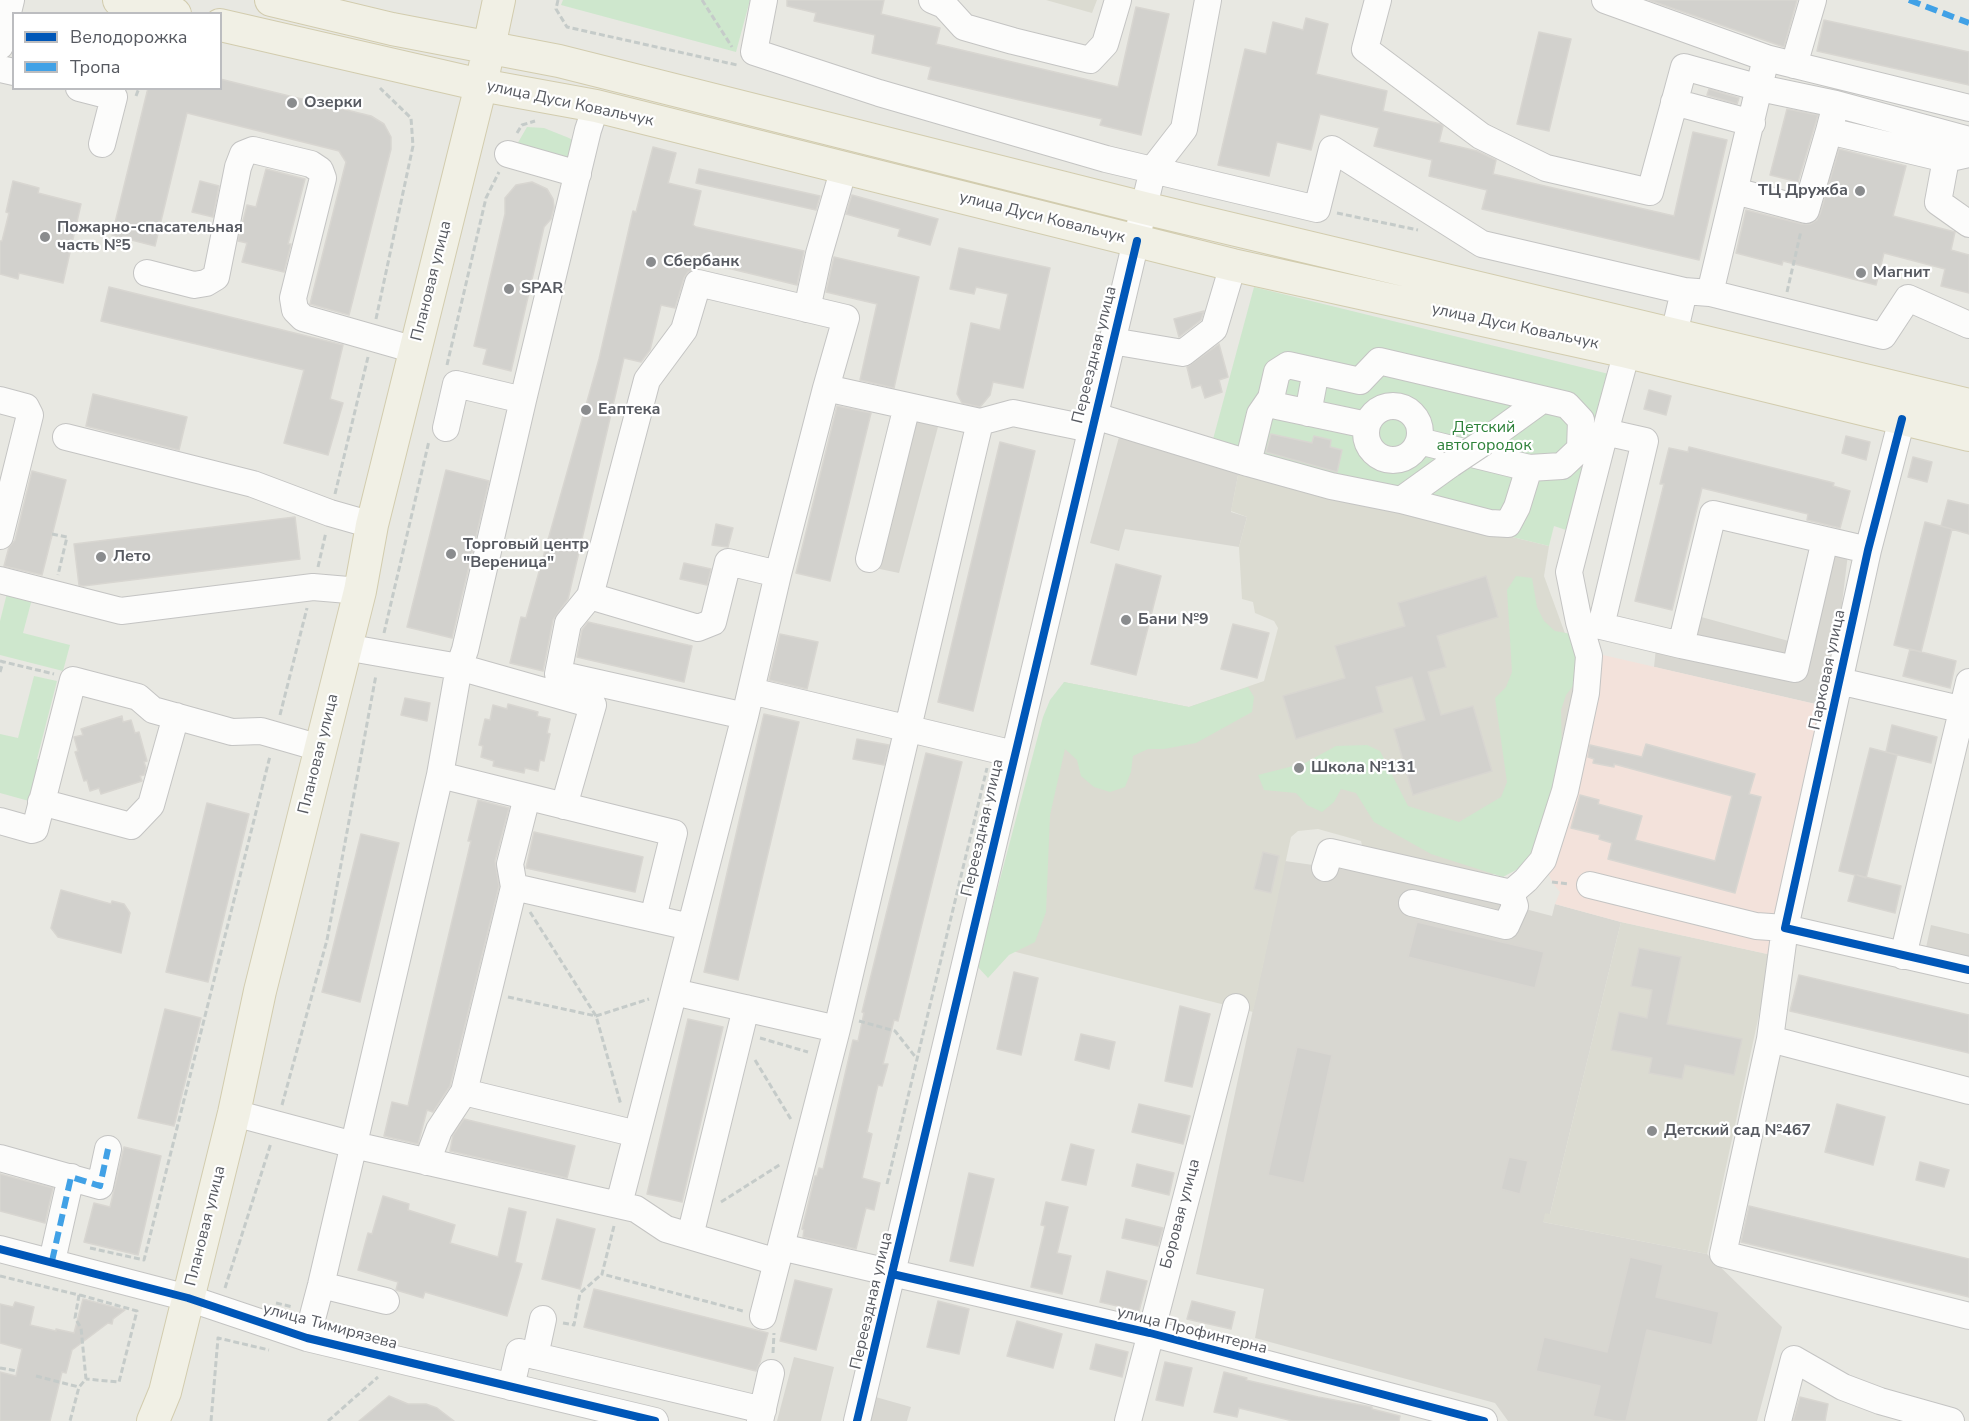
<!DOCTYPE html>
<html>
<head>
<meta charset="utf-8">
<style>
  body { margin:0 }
  #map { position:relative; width:1969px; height:1421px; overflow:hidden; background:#e8e8e2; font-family:"Nunito Sans",sans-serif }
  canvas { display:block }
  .legend { position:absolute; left:12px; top:12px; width:210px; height:78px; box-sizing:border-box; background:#fff; border:2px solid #bcbdc0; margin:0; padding:8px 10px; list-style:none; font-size:18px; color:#575a61 }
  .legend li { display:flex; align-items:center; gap:12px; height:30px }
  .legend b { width:30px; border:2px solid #bcbdc0 }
</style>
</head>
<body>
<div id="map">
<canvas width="1969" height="1421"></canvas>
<ul class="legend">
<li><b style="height:8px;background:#0057b8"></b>Велодорожка</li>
<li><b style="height:8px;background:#41a1e6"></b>Тропа</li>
</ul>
</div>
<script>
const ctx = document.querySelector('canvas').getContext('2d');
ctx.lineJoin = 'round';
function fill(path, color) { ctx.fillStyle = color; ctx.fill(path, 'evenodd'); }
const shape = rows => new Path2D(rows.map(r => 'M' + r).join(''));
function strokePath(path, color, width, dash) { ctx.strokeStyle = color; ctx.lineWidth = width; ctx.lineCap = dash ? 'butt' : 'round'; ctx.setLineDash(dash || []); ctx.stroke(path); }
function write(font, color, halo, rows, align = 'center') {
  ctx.font = font + ' "Nunito Sans",sans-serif'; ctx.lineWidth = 4.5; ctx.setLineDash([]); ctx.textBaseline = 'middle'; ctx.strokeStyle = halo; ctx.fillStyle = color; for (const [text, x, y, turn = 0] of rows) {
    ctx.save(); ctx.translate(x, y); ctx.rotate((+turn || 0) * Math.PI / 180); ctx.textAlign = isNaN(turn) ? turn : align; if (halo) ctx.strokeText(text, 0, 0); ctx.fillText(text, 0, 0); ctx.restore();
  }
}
const industrial = shape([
  [914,419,939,423,899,573,875,568],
  [1119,437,1239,470,1231,512,1247,517,1239,547,1125,529,1119,551,1090,543],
  [1818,547,1848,554,1837,644,1824,706,1654,667,1656,648,1694,615,1796,643],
  [1285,861,1355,871,1394,880,1395,875,1552,916,1555,904,1621,922,1550,1214,1543,1222,1707,1254,1782,1327,1757,1421,1508,1421,1495,1403,1255,1338,1264,1289,1196,1274],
  [1931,925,1969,934,1969,961,1925,952],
  [794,1357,834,1367,821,1421,777,1421],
  [872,1396,911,1407,907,1421,865,1421]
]);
const education = shape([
  [1046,0,1097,0,1092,13],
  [1239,470,1549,546,1544,576,1574,658,1576,682,1535,848,1500,871,1483,879,1364,854,1361,841,1318,829,1298,831,1291,837,1253,1012,1000,948,1064,682,1189,707,1264,681,1278,628,1274,621,1255,613,1253,602,1242,599,1239,547,1247,517,1231,511],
  [1621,922,1772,955,1707,1254,1543,1222,1545,1213,1550,1214]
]);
const medical = shape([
  [1603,655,1824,706,1772,955,1621,922,1555,904,1560,892,1552,882,1549,875]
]);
const green = shape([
  [563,0,750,0,736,52,561,5],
  [527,127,544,128,569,138,577,143,574,164,516,146],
  [1254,287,1609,374,1566,530,1554,526,1549,546,1221,465,1212,443],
  [1516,576,1532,578,1537,607,1544,621,1555,631,1571,634,1580,667,1576,682,1566,695,1561,710,1562,760,1543,835,1525,865,1503,877,1431,854,1374,822,1356,793,1341,789,1334,802,1322,812,1307,805,1296,793,1264,790,1258,775,1305,763,1336,746,1367,745,1380,751,1408,806,1459,822,1501,797,1507,782,1495,698,1506,687,1512,672,1507,590],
  [7,593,32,599,23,633,70,645,63,671,0,655,0,621],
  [34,676,57,681,37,759,40,760,29,801,0,793,0,734,18,738],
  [1064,682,1189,707,1248,687,1254,697,1252,712,1196,743,1164,749,1148,749,1133,756,1131,772,1125,787,1110,792,1094,787,1081,776,1077,760,1065,749,1050,815,1046,912,1035,942,1009,955,988,978,977,966,1043,717,1050,700]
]);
const building = shape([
  [787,0,884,0,881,14,940,28,936,44,1118,87,1136,7,1169,14,1141,135,1100,125,1102,119,928,79,931,67,872,53,875,35,814,21,816,13,787,6,787,0],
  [1649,0,1797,0,1784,47,1649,0],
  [1306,18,1328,24,1316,74,1387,91,1383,111,1441,124,1443,126,1439,142,1477,151,1496,160,1493,174,1674,216,1693,132,1727,140,1699,260,1482,209,1487,190,1429,176,1432,160,1374,146,1379,128,1320,114,1311,150,1277,142,1269,176,1218,165,1245,49,1266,54,1273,22,1303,30,1306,18],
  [1824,20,1969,52,1969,85,1817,51,1824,20],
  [1539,32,1571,39,1549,131,1517,124,1539,32],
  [220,79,371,116,384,124,391,137,391,149,349,315,310,304,346,162,339,151,187,113,155,246,112,235,148,88,220,88,220,79],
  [1709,89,1739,98,1737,104,1707,95,1709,89],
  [1787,109,1818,115,1798,182,1770,175,1787,109],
  [653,147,676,153,668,183,701,191,693,225,696,227,804,251,797,285,699,261,697,268,688,272,684,278,675,308,661,305,650,350,641,362,624,358,568,599,553,620,543,671,510,663,521,617,526,618,599,359,633,211,636,212,653,147],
  [1839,149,1906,166,1893,216,1955,232,1951,250,1969,255,1969,293,1941,286,1945,269,1884,253,1876,285,1783,261,1782,265,1736,253,1746,210,1802,224,1810,224,1817,220,1820,214,1839,149],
  [266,169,305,179,288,244,291,244,284,272,242,262,247,243,238,241,247,205,256,207,266,169],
  [699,169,820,196,816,210,696,183,699,169],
  [13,181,39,188,38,193,81,204,63,283,19,273,18,279,0,274,0,241,2,241,9,213,6,212,13,181],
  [200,181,219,186,213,217,192,212,200,181],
  [532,182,547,189,553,199,554,207,551,219,544,227,511,371,483,364,487,349,474,346,505,214,505,198,516,185,532,182],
  [852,195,938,219,930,245,898,236,900,229,846,214,852,195],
  [959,248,1050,268,1023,388,993,382,990,395,980,407,962,403,957,394,971,323,1000,330,1008,294,976,287,974,294,950,289,959,248],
  [834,257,919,277,894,388,860,380,877,304,826,292,834,257],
  [109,287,343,345,330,399,343,403,328,455,284,443,304,370,101,321,109,287],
  [1204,311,1201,320,1179,337,1174,319,1204,311],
  [1219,344,1228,377,1219,380,1222,392,1205,398,1201,385,1192,388,1187,367,1219,344],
  [1649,390,1671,396,1666,415,1644,409,1649,390],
  [93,394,187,417,179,450,86,426,93,394],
  [837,406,871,413,830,581,796,573,837,406],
  [1271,434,1312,443,1314,436,1331,440,1330,447,1342,450,1337,472,1266,452,1271,434],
  [1846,436,1870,442,1866,460,1842,453,1846,436],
  [1000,442,1035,451,973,711,938,702,1000,442],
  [1689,447,1834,483,1833,486,1850,491,1840,528,1807,520,1808,514,1702,488,1672,610,1635,601,1664,484,1660,484,1669,448,1688,452,1689,447],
  [1913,457,1932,462,1927,482,1908,477,1913,457],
  [446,470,489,481,452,638,407,627,446,470],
  [32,471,66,480,42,575,4,566,9,547,15,540,32,471],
  [1948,500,1969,505,1969,534,1941,526,1948,500],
  [295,517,300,559,83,586,79,585,74,544,295,517],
  [1925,522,1952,529,1921,652,1894,645,1925,522],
  [716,524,733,528,728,547,712,545,716,524],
  [684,563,711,569,707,585,680,579,684,563],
  [1116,564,1161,576,1136,675,1091,664,1116,564],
  [1486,576,1498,617,1437,636,1446,667,1428,672,1441,715,1473,706,1492,771,1413,795,1394,729,1425,720,1412,677,1376,687,1383,712,1296,739,1283,696,1345,678,1335,646,1405,626,1398,603,1486,576],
  [588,622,692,646,684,682,577,657,582,630,588,622],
  [1233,624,1269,633,1257,678,1221,669,1233,624],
  [780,634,818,642,807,689,769,680,780,634],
  [1910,649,1956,661,1950,688,1903,676,1910,649],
  [405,698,430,703,427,721,401,715,405,698],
  [508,704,538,712,537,716,550,719,547,733,550,734,544,761,540,760,538,771,525,768,524,773,493,766,494,761,481,757,483,746,479,745,485,719,490,720,493,705,507,709,508,704],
  [764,714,799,722,738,980,704,972,764,714],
  [122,716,123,722,131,720,135,733,139,732,147,761,144,762,146,768,144,775,140,776,142,781,101,794,99,788,90,791,87,780,84,781,75,752,78,751,74,737,83,735,81,729,122,716],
  [1892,725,1937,737,1931,763,1886,752,1892,725],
  [857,739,889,745,884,765,853,759,857,739],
  [1646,744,1755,774,1749,794,1761,797,1735,893,1608,859,1612,843,1599,839,1600,835,1571,828,1580,795,1599,800,1598,804,1642,816,1635,840,1715,861,1732,796,1614,764,1614,767,1593,763,1594,759,1588,757,1590,745,1642,757,1646,744],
  [1870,748,1897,755,1866,878,1857,875,1901,886,1895,913,1848,901,1855,875,1839,871,1870,748],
  [926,753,962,762,898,1021,894,1020,883,1064,888,1064,882,1086,878,1085,867,1132,872,1134,862,1178,880,1183,874,1210,866,1208,856,1249,803,1237,804,1230,802,1229,815,1176,817,1176,819,1168,823,1169,853,1040,858,1041,864,1013,862,1012,926,753],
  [478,800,509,808,495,861,499,886,450,1086,433,1112,427,1110,418,1144,384,1136,392,1102,408,1106,471,841,468,841,478,800],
  [207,803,249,814,208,982,166,972,207,803],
  [534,832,643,857,635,892,526,868,534,832],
  [361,834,399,843,360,1002,322,992,361,834],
  [1263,852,1279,856,1271,893,1254,889,1263,852],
  [61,890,111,904,112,901,124,904,130,913,121,953,58,937,51,928,61,890],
  [1417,922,1544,952,1535,988,1408,957,1417,922],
  [1639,948,1681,957,1667,1024,1742,1039,1734,1075,1685,1065,1682,1079,1649,1073,1652,1058,1611,1050,1619,1012,1647,1018,1652,990,1631,986,1639,948],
  [1014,972,1038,978,1021,1055,997,1049,1014,972],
  [1799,975,1969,1015,1969,1053,1790,1011,1799,975],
  [1180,1006,1210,1014,1192,1087,1165,1081,1180,1006],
  [165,1009,201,1018,174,1126,138,1118,165,1009],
  [688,1019,723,1027,682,1202,647,1194,688,1019],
  [1081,1034,1115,1042,1109,1069,1075,1060,1081,1034],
  [1297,1047,1332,1055,1304,1183,1268,1175,1297,1047],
  [1139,1104,1190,1116,1183,1144,1132,1132,1139,1104],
  [1837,1104,1885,1117,1873,1165,1825,1152,1837,1104],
  [464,1119,575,1146,567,1178,450,1151,453,1135,464,1119],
  [1071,1144,1094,1150,1086,1185,1062,1180,1071,1144],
  [124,1147,161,1156,138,1255,84,1242,94,1203,110,1207,124,1147],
  [1509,1157,1528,1161,1520,1194,1501,1189,1509,1157],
  [1920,1162,1949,1170,1944,1187,1916,1180,1920,1162],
  [1137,1164,1174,1173,1169,1195,1132,1186,1137,1164],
  [969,1173,994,1179,973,1266,950,1261,969,1173],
  [0,1174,53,1188,45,1223,0,1211,0,1174],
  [383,1196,409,1204,408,1210,455,1225,450,1243,498,1257,509,1208,526,1212,515,1262,522,1264,507,1316,425,1292,423,1298,396,1290,398,1282,358,1270,368,1233,372,1234,383,1196],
  [1046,1202,1068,1207,1057,1253,1071,1256,1062,1294,1031,1287,1045,1226,1041,1225,1046,1202],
  [1749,1206,1969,1259,1969,1297,1741,1242,1749,1206],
  [557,1219,595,1229,580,1289,542,1279,557,1219],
  [1126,1219,1163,1228,1158,1246,1122,1238,1126,1219],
  [1630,1257,1663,1265,1656,1297,1719,1312,1712,1345,1647,1330,1626,1421,1615,1421,1593,1416,1600,1386,1536,1371,1544,1337,1607,1352,1630,1257],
  [1107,1271,1147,1281,1139,1311,1100,1302,1107,1271],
  [795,1280,832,1289,816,1350,780,1341,795,1280],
  [594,1289,768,1333,760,1362,756,1371,584,1327,594,1289],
  [83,1299,125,1310,113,1319,112,1324,108,1323,72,1350,66,1373,62,1372,50,1421,0,1421,0,1372,16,1376,22,1349,0,1343,0,1304,13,1307,15,1302,34,1307,30,1325,56,1331,56,1329,74,1333,83,1299],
  [938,1301,969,1309,959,1354,927,1347,938,1301],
  [1192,1301,1235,1312,1231,1329,1187,1319,1192,1301],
  [1017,1321,1062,1334,1053,1368,1007,1356,1017,1321],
  [1096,1344,1128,1352,1122,1377,1090,1369,1096,1344],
  [1165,1362,1192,1368,1183,1406,1156,1400,1165,1362],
  [1224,1372,1247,1378,1246,1380,1318,1397,1372,1407,1372,1409,1400,1416,1399,1421,1293,1421,1239,1408,1237,1417,1214,1412,1224,1372],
  [389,1396,408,1404,426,1404,437,1408,454,1421,359,1421,389,1396],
  [1800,1397,1828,1404,1825,1421,1793,1421,1800,1397]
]);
const path = shape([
  [558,0,556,9,567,27,737,65],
  [702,0,732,47],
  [136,96,139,88],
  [517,133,522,125,535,121],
  [1337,213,1418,230],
  [1787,292,1801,231],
  [376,319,413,146,411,118,380,88],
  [447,365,486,198,499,172],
  [335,494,368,357],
  [52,534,67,537,58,575],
  [318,567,326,532],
  [384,633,429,441],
  [0,661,54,674],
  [0,672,3,662],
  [280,715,307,608],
  [1552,882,1569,884],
  [530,912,596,1016,621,1105],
  [508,997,596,1016,649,999],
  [859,1021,895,1031,917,1059],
  [760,1038,808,1052],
  [755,1060,792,1121],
  [282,1105,327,940,376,675],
  [887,1184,987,768],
  [721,1202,781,1164],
  [614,1226,602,1274,743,1311],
  [90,1248,144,1260,270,756],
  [0,1276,79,1295,75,1318,81,1328,86,1379,79,1387,70,1421],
  [225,1288,271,1143],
  [80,1295,137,1311,119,1382,86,1379],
  [276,1303,293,1307],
  [563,1323,574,1325,580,1293,602,1274],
  [773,1353,774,1333],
  [0,1368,17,1371],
  [36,1376,79,1387],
  [211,1421,218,1338,269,1350],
  [328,1421,378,1377]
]);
const minor = shape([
  [764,0,754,52,879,93,1106,159,1317,209,1332,149,1482,244,1684,291,1710,293,1883,336,1908,298,1969,325],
  [932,0,944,5,964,27,1013,41,1090,60,1105,44,1118,0],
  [1378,0,1365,49,1481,136,1546,168,1650,192,1684,67,1760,88,1836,104,1969,140],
  [1605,0,1766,58],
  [0,46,11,0],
  [1794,65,1813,0],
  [0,69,14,72],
  [79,88,114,97,102,144],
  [1674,102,1752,123],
  [1836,104,1829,131,1946,159,1969,154],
  [508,154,578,174],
  [1946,159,1938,202,1969,224],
  [1735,191,1806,210,1829,131],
  [147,273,194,285,206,283,216,277,238,167,243,154,253,150,311,164,320,170,323,178,293,298,295,310,303,318,415,350],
  [1710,293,1766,58,1969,108],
  [807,309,819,254,844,168],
  [1632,333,1605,432,1645,441,1601,626,1681,645,1795,669,1825,540],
  [1674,334,1684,291],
  [1112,341,1183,353,1214,329,1233,265],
  [826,388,980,422,1013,413,1091,429],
  [0,400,26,407,30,415,0,536],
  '1366 433a27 27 0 1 1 54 0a27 27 0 1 1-54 0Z',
  [1308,413,1316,371],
  [1095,416,1248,463,1331,486,1401,500,1451,464],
  [1902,419,1868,550,1785,928,1770,1039,1723,1254,1969,1316],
  [1367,425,1277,406,1271,398,1277,372,1288,365,1360,381,1379,361,1567,405,1581,420,1580,449,1562,466,1529,468,1517,507,1508,524,1490,523,1401,500],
  [446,428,456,384,523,400],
  [66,437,253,484,330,513,372,525],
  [1419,441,1529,468],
  [1484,442,1542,400],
  [1248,463,1260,414,1271,398],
  [869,559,907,406],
  [0,580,121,611,313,587,360,591],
  [590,596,698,628,713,622,728,562,778,574],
  [1681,645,1713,514,1868,550],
  [345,647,459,667,593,705,564,806],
  [1839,681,1969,711],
  [751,691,1014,754],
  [440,775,674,833,653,918],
  [41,802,131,826,151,805,176,716],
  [0,821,32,830,35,829,73,680,138,697,153,710,232,732,261,731,320,748],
  [1325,868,1330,852,1511,893,1526,880,1543,860,1565,791,1586,693,1589,656,1579,622,1569,572,1605,432],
  [1590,885,1756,926,1785,928,1969,970],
  [514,887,510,864,527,797],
  [1412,903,1506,926,1515,906,1511,893],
  [1903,956,1969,682],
  [674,992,837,1029],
  [1770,1039,1969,1091],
  [464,1092,637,1134],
  [234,1113,354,1145,636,1209,666,1229,777,1262],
  [0,1158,100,1186,108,1149],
  [427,1162,439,1130,464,1092,514,887,690,927],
  [619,1204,745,716,778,574,826,388,846,318,698,283,684,330,647,380,590,596,568,623,558,674,745,716],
  [690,1236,746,1008],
  [781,1247,1150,1333,1484,1421],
  [0,1249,188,1298,307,1338,655,1421],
  [52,1261,71,1177],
  [321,1285,386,1301],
  [763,1316,837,1029,980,422],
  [307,1338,321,1285,440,775,459,667,465,650,523,400,588,130,596,106],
  [535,1356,543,1319],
  [511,1387,519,1352,763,1410],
  [760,1421,771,1373],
  [857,1421,1153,169,1184,129,1208,0],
  [1128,1421,1236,1007],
  [1778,1421,1794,1359,1843,1387,1880,1401,1951,1421]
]);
const major = shape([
  [119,0,175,14],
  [271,0,392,29,559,61,1144,208,1969,405],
  [220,25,481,85,596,106,1233,265,1627,352,1969,435],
  [153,1421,165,1392,234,1113,260,991,360,591,372,525,481,85,499,0]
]);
const minorBridge = shape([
  [1451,464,1484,442]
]);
const quiet = shape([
  [1909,0,1969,23],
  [52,1261,71,1177,100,1186,108,1149]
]);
const cycleway = shape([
  [1902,419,1868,550,1785,928,1969,970],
  [0,1249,188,1298,307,1338,655,1421],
  [892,1274,1150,1333,1484,1421],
  [857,1421,1137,241]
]);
const markers = [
  [292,103,6,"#8a8c8e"],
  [1860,191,6,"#8a8c8e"],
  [45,237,6,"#8a8c8e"],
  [651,262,6,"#8a8c8e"],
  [1861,273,6,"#8a8c8e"],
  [509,289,6,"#8a8c8e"],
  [586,410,6,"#8a8c8e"],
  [451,554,6,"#8a8c8e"],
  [101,557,6,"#8a8c8e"],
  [1126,620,6,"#8a8c8e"],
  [1299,768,6,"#8a8c8e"],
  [1652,1131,6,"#8a8c8e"]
];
const poiNames = [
  ["Озерки",304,103],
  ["ТЦ Дружба",1848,191,"right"],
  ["Пожарно-спасательная",57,228],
  ["часть №5",57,246],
  ["Сбербанк",663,262],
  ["Магнит",1873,273],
  ["SPAR",521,289],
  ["Еаптека",598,410],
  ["Торговый центр",463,545],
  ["\"Вереница\"",463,563],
  ["Лето",113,557],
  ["Бани №9",1138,620],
  ["Школа №131",1311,768],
  ["Детский сад №467",1664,1131]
];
const streetNames = [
  ["улица Дуси Ковальчук",570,104,12],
  ["улица Дуси Ковальчук",1042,218,14],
  ["Плановая улица",432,281,-76],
  ["улица Дуси Ковальчук",1515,327,12],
  ["Переездная улица",1095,355,-76],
  ["Парковая улица",1828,670,-78],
  ["Плановая улица",319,754,-76],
  ["Переездная улица",983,828,-77],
  ["Боровая улица",1181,1214,-75],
  ["Плановая улица",206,1226,-76],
  ["Переездная улица",872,1301,-77],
  ["улица Тимирязева",330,1327,15],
  ["улица Профинтерна",1192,1331,14]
];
const parkNames = [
  ["Детский",1484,428],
  ["автогородок",1484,446]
];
fill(industrial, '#d8d7d1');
fill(education, '#dbdbd1');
fill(medical, '#f3e2db');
fill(green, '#cee7cd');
fill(building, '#d2d1cd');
strokePath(building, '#d8d6d1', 1.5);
strokePath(minor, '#c4c4c3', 28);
strokePath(major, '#d2ccae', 34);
strokePath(path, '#c5cbc9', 3, [6, 3]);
strokePath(minor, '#fcfcfb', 26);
strokePath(major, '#f1f0e5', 32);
strokePath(minorBridge, '#c4c4c3', 28, []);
strokePath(minorBridge, '#fcfcfb', 26);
strokePath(quiet, '#41a1e6', 6, [12, 6]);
strokePath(cycleway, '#0057b8', 8);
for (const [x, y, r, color] of markers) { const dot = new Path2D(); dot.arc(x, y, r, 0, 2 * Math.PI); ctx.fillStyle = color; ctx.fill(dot); strokePath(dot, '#fff', 2); }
write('bold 16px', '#575a61', '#fff', poiNames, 'left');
write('16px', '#575a61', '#fff', streetNames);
write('16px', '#2e823a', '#fff', parkNames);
</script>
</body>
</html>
